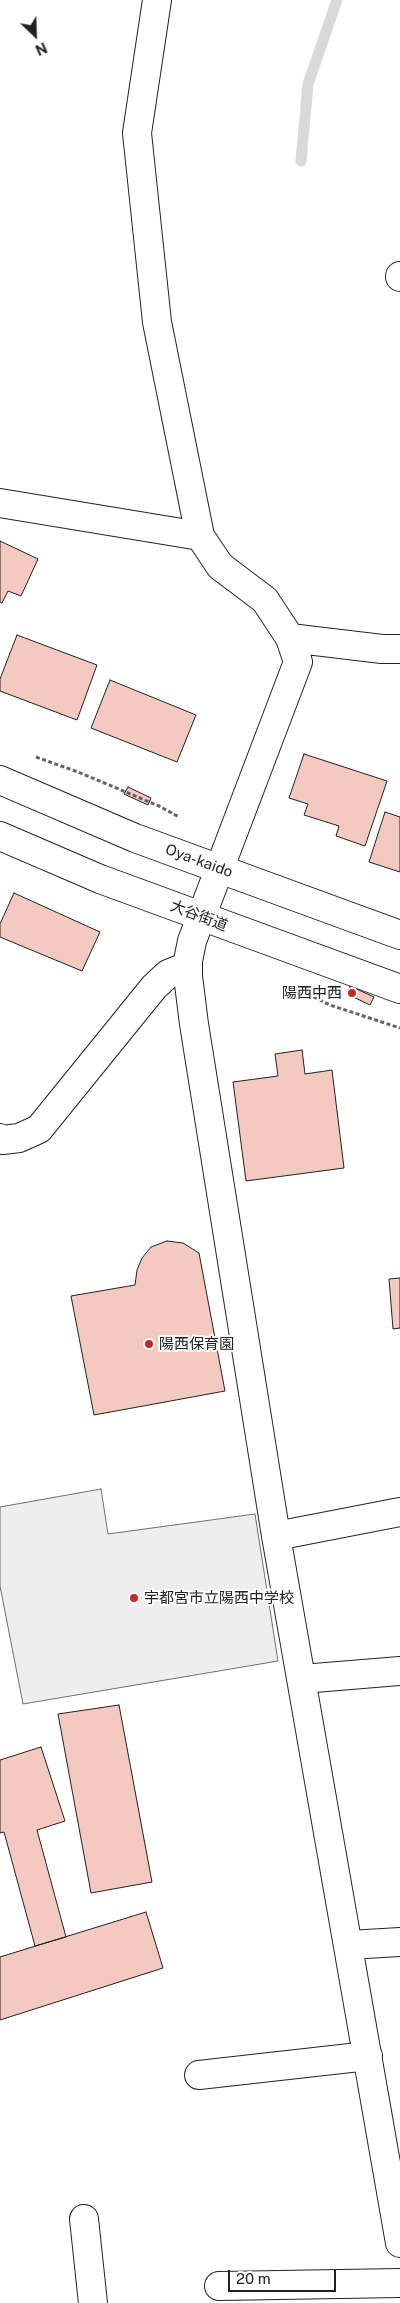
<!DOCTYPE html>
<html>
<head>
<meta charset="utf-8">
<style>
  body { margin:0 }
  #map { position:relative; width:400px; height:2303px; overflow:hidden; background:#fff; font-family:"Public Sans",sans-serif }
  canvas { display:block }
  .north { position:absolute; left:10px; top:10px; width:50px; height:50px; -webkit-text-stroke:4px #fff; paint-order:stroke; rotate:156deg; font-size:14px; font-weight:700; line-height:20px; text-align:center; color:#222 }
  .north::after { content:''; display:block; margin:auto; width:18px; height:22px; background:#222; clip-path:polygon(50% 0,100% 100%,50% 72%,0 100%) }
  .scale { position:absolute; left:228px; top:2270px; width:108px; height:22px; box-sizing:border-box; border:2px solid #222; border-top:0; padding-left:6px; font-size:15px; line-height:18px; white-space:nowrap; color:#222; -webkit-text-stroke:4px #fff; paint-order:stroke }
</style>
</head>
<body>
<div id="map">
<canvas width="400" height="2303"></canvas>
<div class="north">N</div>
<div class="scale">20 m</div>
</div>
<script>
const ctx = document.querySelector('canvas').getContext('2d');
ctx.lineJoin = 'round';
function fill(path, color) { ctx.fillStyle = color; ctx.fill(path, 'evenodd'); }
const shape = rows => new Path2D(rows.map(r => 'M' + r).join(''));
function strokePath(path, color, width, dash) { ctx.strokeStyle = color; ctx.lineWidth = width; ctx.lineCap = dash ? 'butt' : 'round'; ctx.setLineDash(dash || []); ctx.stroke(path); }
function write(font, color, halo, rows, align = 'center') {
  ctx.font = font + ' "Public Sans","Noto Sans JP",sans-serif'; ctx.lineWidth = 4; ctx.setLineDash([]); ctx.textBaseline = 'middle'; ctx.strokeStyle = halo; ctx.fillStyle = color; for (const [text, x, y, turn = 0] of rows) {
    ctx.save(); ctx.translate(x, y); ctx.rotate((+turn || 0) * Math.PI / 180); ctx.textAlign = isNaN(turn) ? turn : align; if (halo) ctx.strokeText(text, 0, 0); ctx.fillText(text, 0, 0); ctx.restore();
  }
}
const green = shape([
  [101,1489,108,1534,255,1514,278,1661,23,1704,0,1586,0,1507,101,1489]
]);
const stream = shape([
  [301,161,308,84,337,0]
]);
const building = shape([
  [0,541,38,559,21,596,8,591,2,603,0,602,0,541],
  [17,635,97,665,77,720,0,691,0,679,17,635],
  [110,680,196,715,177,762,91,728,110,680],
  [304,754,387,781,365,846,336,836,339,826,304,815,308,804,289,798,304,754],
  [128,787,151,798,148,805,124,794,128,787],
  [385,812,400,817,400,872,369,862,385,812],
  [14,893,100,932,82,971,0,937,0,924,14,893],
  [350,986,374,997,370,1005,347,994,350,986],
  [302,1050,305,1074,332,1070,344,1168,246,1181,233,1082,278,1076,275,1054,302,1050],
  [167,1241,183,1243,199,1253,225,1391,94,1415,71,1296,135,1285,137,1270,142,1258,151,1247,167,1241],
  [400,1278,400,1328,393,1329,389,1279,400,1278],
  [119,1705,152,1882,91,1893,58,1714,119,1705],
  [41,1747,65,1821,37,1830,66,1937,35,1946,4,1832,0,1833,0,1760,41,1747],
  [146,1912,163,1968,0,2020,0,1957,146,1912]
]);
const path = shape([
  [36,757,78,772,159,806,179,817],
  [296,988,330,1005,400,1028]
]);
const street = shape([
  [157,0,137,133,157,322,200,536,220,566,265,600,290,638,298,662,192,941,188,961,188,976,194,1024,276,1536,400,2243],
  [400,276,400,277],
  [0,503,200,536],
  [290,638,382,649,400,649],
  [0,1138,3,1140,19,1138,39,1129,154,987,168,974,188,966],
  [276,1536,400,1512],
  [302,1679,400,1671],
  [349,1945,400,1942],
  [199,2075,368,2056],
  [84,2219,93,2303],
  [219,2286,400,2283]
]);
const primary = shape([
  [0,780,135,838,400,935],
  [0,836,100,879,400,989]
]);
const markers = [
  [352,993,5,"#c62828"],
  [149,1344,5,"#c62828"],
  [134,1598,5,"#c62828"]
];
const streetNames = [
  ["Oya-kaido",199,861,20],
  ["大谷街道",199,916,21]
];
const poiNames = [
  ["陽西中西",342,993,"right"],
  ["陽西保育園",159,1344],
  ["宇都宮市立陽西中学校",144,1598]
];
fill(green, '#eee');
strokePath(green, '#6f6f6f', 1);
strokePath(stream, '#d9d9d9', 11);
fill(building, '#f3c9c0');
strokePath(building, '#222', 1);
strokePath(street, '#222', 30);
strokePath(primary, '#222', 30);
strokePath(path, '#646464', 3, [4, 2.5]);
strokePath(street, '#fff', 28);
strokePath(primary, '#fff', 28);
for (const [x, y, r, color] of markers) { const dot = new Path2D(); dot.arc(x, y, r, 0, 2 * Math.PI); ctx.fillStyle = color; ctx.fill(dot); strokePath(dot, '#fff', 2); }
write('15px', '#222', '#fff', streetNames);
write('15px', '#222', '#fff', poiNames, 'left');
</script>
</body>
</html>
